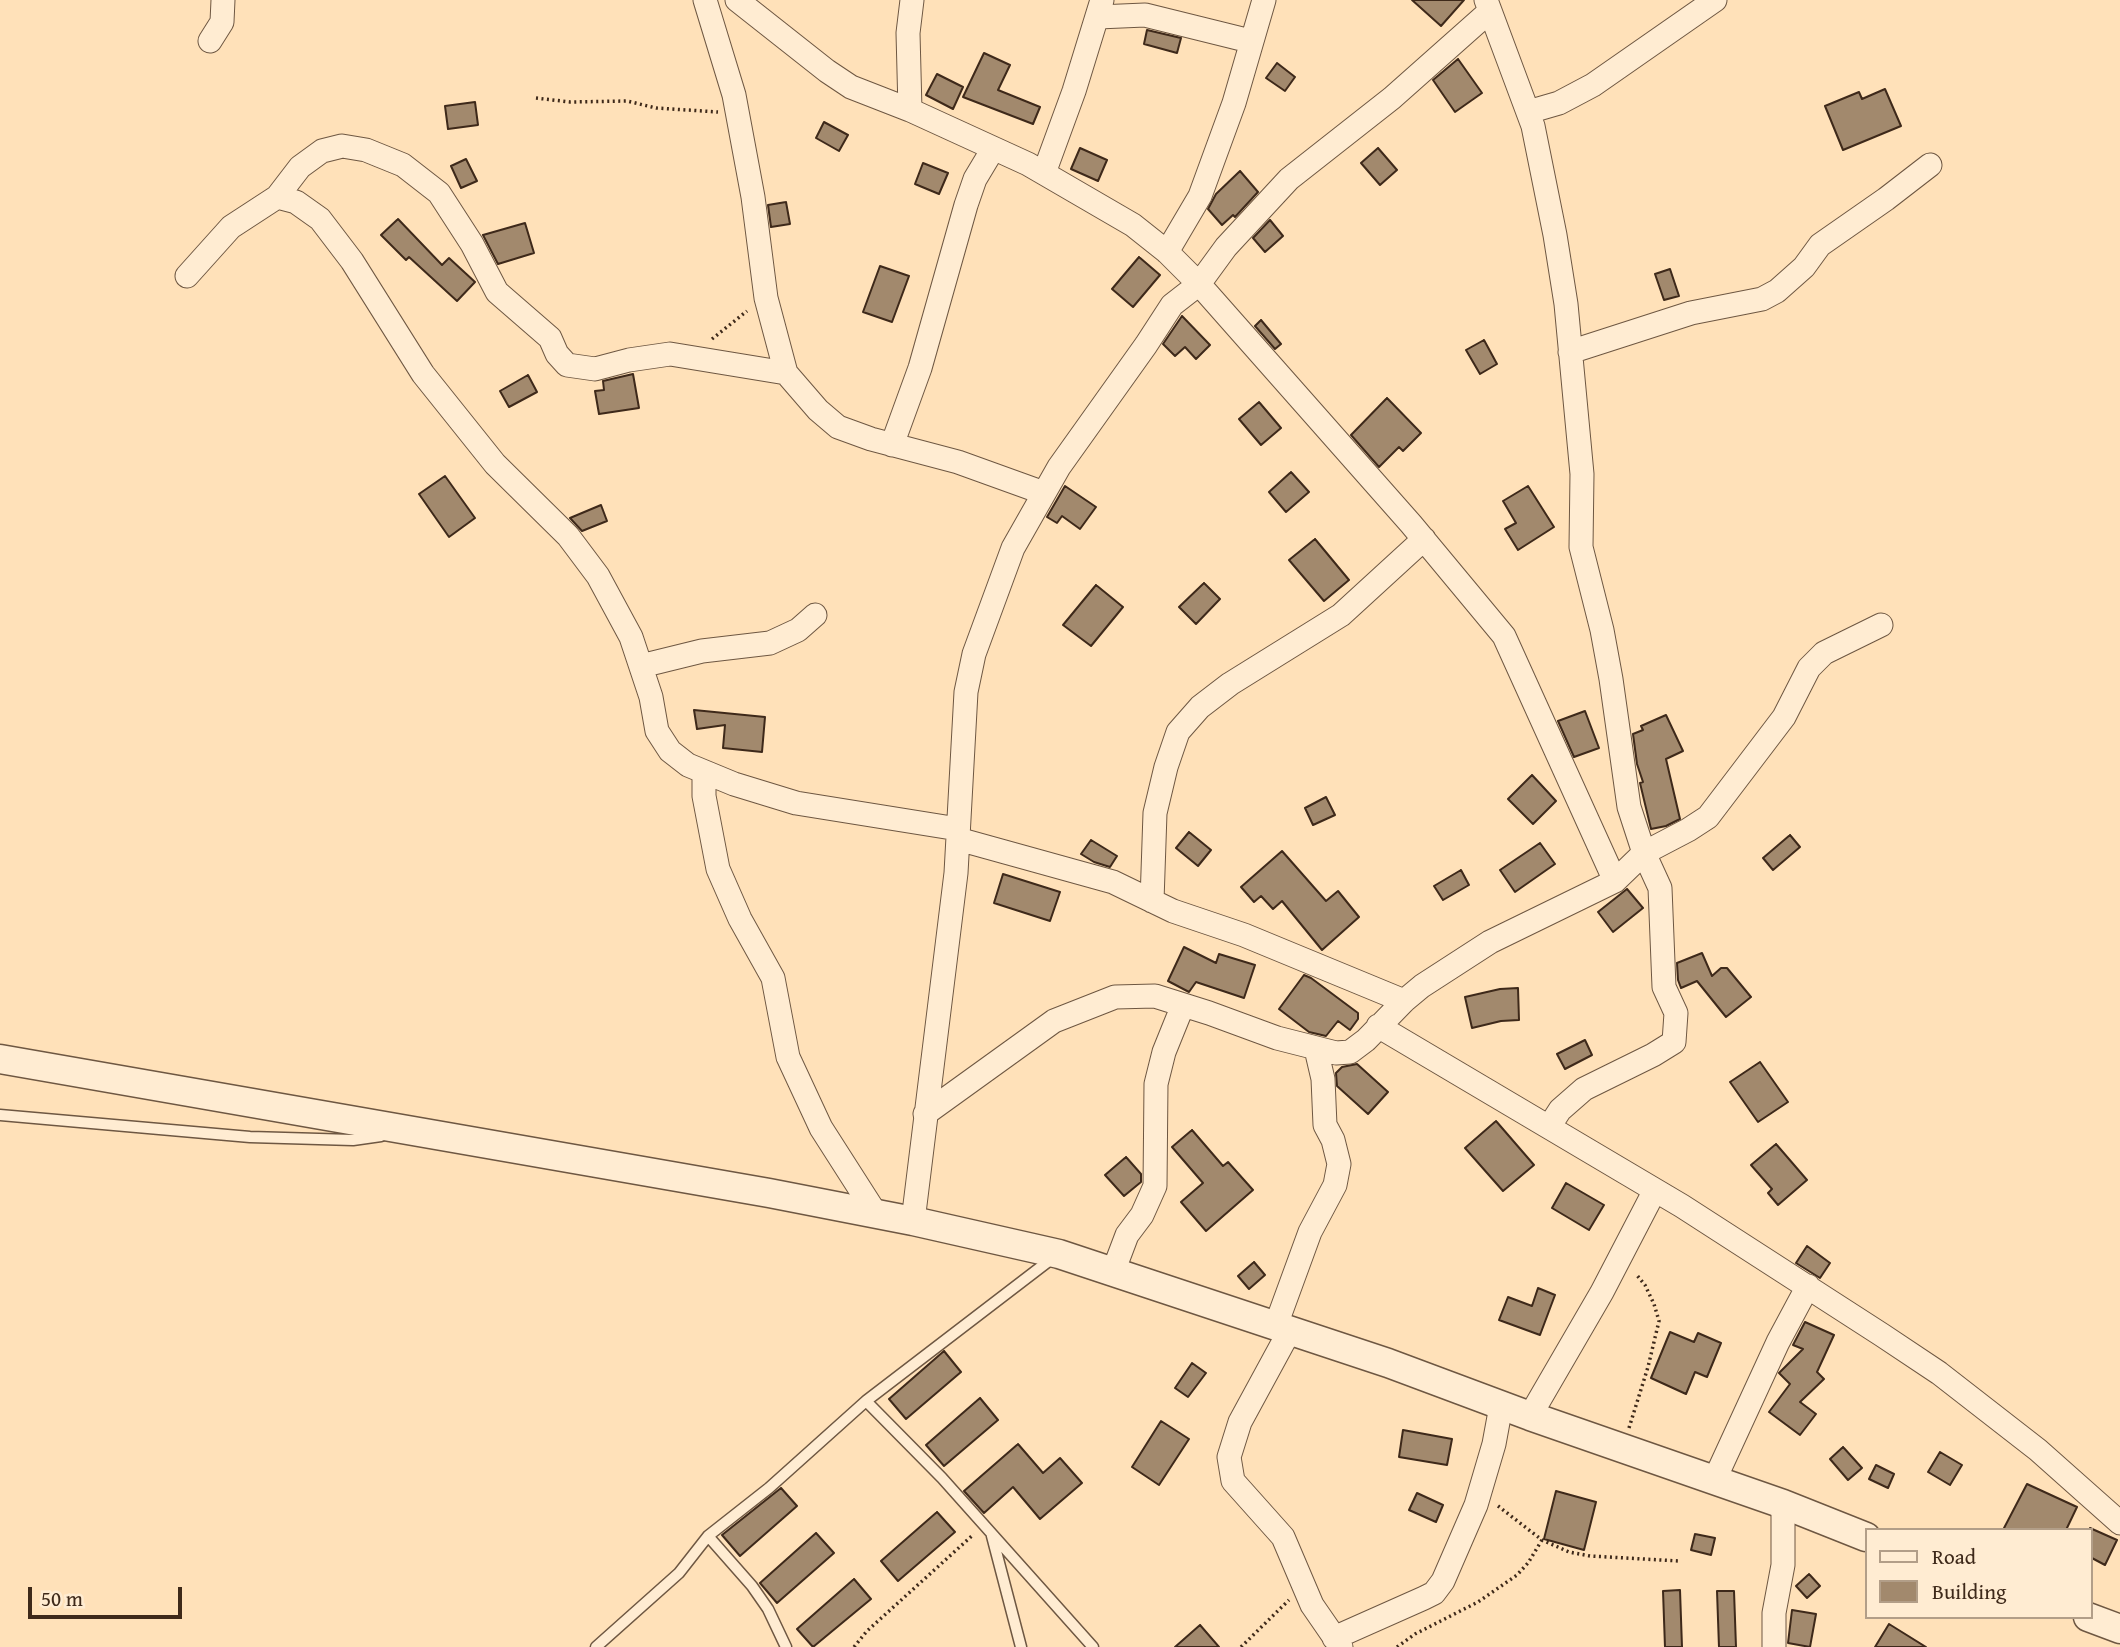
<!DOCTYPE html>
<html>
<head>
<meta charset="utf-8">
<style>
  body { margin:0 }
  #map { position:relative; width:2120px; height:1647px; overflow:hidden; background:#ffe1b9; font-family:"Gentium Book Plus",serif }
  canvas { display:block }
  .legend { position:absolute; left:1865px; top:1528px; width:228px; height:91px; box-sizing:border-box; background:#ffecd2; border:2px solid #b29e88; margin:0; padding:9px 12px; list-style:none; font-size:21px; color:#3e291a }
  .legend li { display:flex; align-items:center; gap:14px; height:35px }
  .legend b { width:35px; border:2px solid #b29e88 }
  .scale { position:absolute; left:28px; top:1587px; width:154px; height:32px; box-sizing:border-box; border:4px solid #3e291a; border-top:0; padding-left:9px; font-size:21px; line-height:24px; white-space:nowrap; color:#3e291a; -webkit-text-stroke:5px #ffecd2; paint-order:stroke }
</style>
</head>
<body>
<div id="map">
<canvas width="2120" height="1647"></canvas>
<ul class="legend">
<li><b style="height:9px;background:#ffecd2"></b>Road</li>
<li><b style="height:19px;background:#a2896d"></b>Building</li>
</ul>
<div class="scale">50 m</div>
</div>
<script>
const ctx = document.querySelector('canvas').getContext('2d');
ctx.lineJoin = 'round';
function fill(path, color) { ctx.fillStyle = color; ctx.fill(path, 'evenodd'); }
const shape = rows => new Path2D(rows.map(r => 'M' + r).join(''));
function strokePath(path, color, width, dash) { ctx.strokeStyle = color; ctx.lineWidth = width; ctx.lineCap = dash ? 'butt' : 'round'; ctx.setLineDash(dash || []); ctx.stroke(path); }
const building = shape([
  [1412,0,1464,0,1441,26,1412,0],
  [1147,30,1181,38,1177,53,1144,44,1147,30],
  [984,53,1010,65,998,90,1040,107,1033,124,963,97,984,53],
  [1458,59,1482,93,1455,112,1433,80,1458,59],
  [1277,63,1295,77,1285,91,1266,78,1277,63],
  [937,74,963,87,953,109,926,95,937,74],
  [1885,89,1901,126,1843,150,1825,106,1859,92,1862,99,1885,89],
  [475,102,478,125,448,129,445,106,475,102],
  [824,122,848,135,839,151,816,138,824,122],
  [1080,148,1107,160,1098,181,1071,169,1080,148],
  [1378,148,1397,170,1380,185,1361,163,1378,148],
  [466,159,477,181,461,188,451,166,466,159],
  [923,163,948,173,939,194,915,184,923,163],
  [1240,171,1258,192,1235,217,1233,215,1222,225,1208,209,1216,194,1240,171],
  [786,202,790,224,771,227,768,205,786,202],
  [398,219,442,265,449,258,475,282,457,301,409,257,406,260,381,235,398,219],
  [1270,220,1283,236,1265,252,1253,238,1270,220],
  [525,223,534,253,498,264,483,235,525,223],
  [1139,257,1160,275,1133,307,1112,289,1139,257],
  [880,266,909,276,892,322,863,312,880,266],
  [1670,269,1679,296,1664,300,1655,274,1670,269],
  [1182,316,1210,345,1196,359,1185,347,1175,356,1163,344,1182,316],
  [1261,320,1281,344,1275,349,1255,326,1261,320],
  [1484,340,1497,364,1480,374,1466,350,1484,340],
  [633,374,639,408,599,414,595,391,604,390,603,381,633,374],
  [528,375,537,392,509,407,500,391,528,375],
  [1387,398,1421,433,1403,451,1399,447,1379,467,1351,435,1387,398],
  [1259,402,1281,428,1261,445,1239,419,1259,402],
  [1291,472,1309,492,1286,512,1269,492,1291,472],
  [445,476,475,518,449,537,419,494,445,476],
  [1065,486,1096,507,1080,529,1062,516,1057,523,1047,517,1065,486],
  [1528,486,1554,527,1518,550,1505,529,1516,523,1503,501,1528,486],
  [601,505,607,521,582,531,570,518,601,505],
  [1315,539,1349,580,1324,601,1289,560,1315,539],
  [1204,583,1220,599,1196,624,1179,607,1204,583],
  [1096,585,1123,607,1091,646,1063,625,1096,585],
  [694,710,765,717,762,752,723,748,725,725,697,729,694,710],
  [1585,711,1599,748,1574,757,1558,721,1585,711],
  [1666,715,1683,751,1666,759,1680,819,1666,826,1651,829,1640,783,1643,782,1637,764,1633,734,1643,730,1641,726,1666,715],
  [1532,775,1556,801,1533,824,1508,799,1532,775],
  [1326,797,1335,815,1313,825,1305,808,1326,797],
  [1189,832,1211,850,1198,866,1176,848,1189,832],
  [1790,835,1800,847,1773,870,1763,858,1790,835],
  [1091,840,1117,856,1110,867,1094,862,1081,854,1091,840],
  [1540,843,1555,864,1515,892,1500,870,1540,843],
  [1282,851,1326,901,1338,891,1359,917,1322,950,1282,901,1273,909,1261,896,1254,902,1241,887,1282,851],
  [1461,870,1469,885,1443,900,1434,886,1461,870],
  [1003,874,1060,892,1050,921,994,903,1003,874],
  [1627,889,1643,908,1613,932,1598,912,1627,889],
  [1184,947,1216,963,1219,954,1255,965,1244,998,1196,982,1189,992,1168,981,1184,947],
  [1702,953,1712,976,1721,968,1727,968,1751,997,1726,1017,1697,981,1681,988,1678,980,1677,963,1702,953],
  [1304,975,1311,978,1358,1013,1358,1019,1350,1030,1338,1021,1326,1036,1309,1032,1279,1009,1304,975],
  [1518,988,1519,1020,1501,1021,1472,1028,1465,997,1500,989,1518,988],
  [1585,1040,1592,1055,1565,1069,1557,1054,1585,1040],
  [1760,1062,1788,1102,1758,1122,1730,1082,1760,1062],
  [1357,1064,1388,1092,1368,1114,1337,1086,1336,1073,1342,1067,1357,1064],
  [1496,1121,1534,1165,1503,1191,1465,1148,1496,1121],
  [1192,1130,1223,1166,1228,1162,1253,1190,1206,1231,1181,1202,1203,1183,1172,1147,1192,1130],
  [1776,1144,1807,1180,1778,1205,1768,1193,1772,1189,1751,1165,1776,1144],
  [1126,1157,1141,1174,1141,1182,1124,1196,1105,1175,1126,1157],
  [1566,1183,1604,1205,1589,1230,1552,1208,1566,1183],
  [1807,1246,1830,1263,1820,1278,1796,1263,1807,1246],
  [1254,1262,1265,1275,1249,1289,1238,1276,1254,1262],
  [1538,1288,1555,1295,1540,1335,1499,1320,1508,1297,1532,1306,1538,1288],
  [1805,1322,1834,1335,1817,1372,1824,1379,1800,1402,1816,1414,1800,1435,1769,1412,1790,1384,1779,1373,1803,1349,1793,1345,1805,1322],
  [1670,1332,1694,1342,1698,1333,1721,1343,1707,1377,1695,1372,1686,1394,1651,1378,1670,1332],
  [944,1351,961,1372,906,1419,889,1399,944,1351],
  [1192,1363,1206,1373,1188,1397,1175,1388,1192,1363],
  [980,1398,998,1420,944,1466,926,1445,980,1398],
  [1161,1421,1189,1439,1159,1485,1132,1467,1161,1421],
  [1403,1430,1452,1439,1447,1465,1399,1457,1403,1430],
  [1018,1444,1043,1473,1060,1458,1082,1483,1040,1519,1013,1487,984,1513,964,1491,1018,1444],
  [1843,1447,1862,1468,1848,1480,1830,1459,1843,1447],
  [1940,1452,1962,1465,1950,1485,1928,1472,1940,1452],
  [1876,1465,1894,1474,1888,1488,1869,1479,1876,1465],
  [2027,1484,2077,1507,2066,1530,2003,1530,2027,1484],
  [781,1488,797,1506,740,1556,722,1535,781,1488],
  [1556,1491,1596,1502,1584,1550,1544,1539,1556,1491],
  [1417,1493,1443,1505,1436,1522,1409,1510,1417,1493],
  [937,1512,955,1532,898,1581,881,1561,937,1512],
  [2090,1528,2117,1540,2105,1565,2090,1557,2090,1528],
  [816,1533,834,1553,777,1603,760,1583,816,1533],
  [1695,1534,1715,1538,1711,1555,1691,1550,1695,1534],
  [1809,1574,1820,1586,1807,1598,1796,1586,1809,1574],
  [854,1579,871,1599,813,1647,797,1629,854,1579],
  [1680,1590,1682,1647,1665,1647,1663,1591,1680,1590],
  [1717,1591,1734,1591,1736,1647,1719,1647,1717,1591],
  [1792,1610,1816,1614,1810,1647,1788,1643,1792,1610],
  [1889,1624,1926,1647,1875,1647,1889,1624],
  [1200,1625,1219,1647,1175,1647,1200,1625]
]);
const path = shape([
  [536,98,570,102,627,101,656,108,718,112],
  [712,339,747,311],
  [1629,1428,1648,1367,1659,1321,1654,1304,1645,1285,1636,1274],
  [1498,1506,1542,1540,1569,1552,1590,1556,1679,1561],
  [854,1647,867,1631,974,1534],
  [1241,1647,1289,1600],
  [1397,1647,1415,1634,1478,1602,1517,1575,1528,1563,1542,1540]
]);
const service = shape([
  [0,1115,250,1137,353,1140,381,1136],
  [866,1401,942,1478,1093,1647],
  [708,1536,752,1586,768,1609,786,1647],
  [992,1536,1021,1647],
  [596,1647,679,1573,708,1536,769,1488,866,1401,1054,1257]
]);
const minor = shape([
  [705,0,734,95,753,197,766,298,786,373,818,410,838,427,871,439,958,462,1044,493],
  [737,0,827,71,851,87,910,110,1028,164,1133,225,1167,252,1199,284,1411,524,1504,636,1615,881],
  [1486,0,1533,126,1555,235,1566,304,1582,474,1581,547,1602,630,1611,679,1629,807,1644,853,1660,888,1664,987,1676,1013,1674,1042,1653,1055,1584,1089,1560,1110,1549,1127],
  [1098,17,1145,15,1250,41],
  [210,41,222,22,223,0],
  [910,110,908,33,912,0],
  [1528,112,1559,103,1593,85,1715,0],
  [1044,173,1074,91,1102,0],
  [277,197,300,167,322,151,342,146,366,150,403,165,439,193,472,244,497,292,550,338,557,354,567,365,595,369,629,360,670,354,786,373],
  [1167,252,1200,196,1234,103,1264,0],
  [187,276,231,227,277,197,296,202,320,219,352,261,423,374,495,464,568,536,598,576,631,637,651,697,657,731,670,751,688,765,734,784,796,803,958,829],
  [1570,352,1691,313,1762,299,1777,291,1804,267,1820,245,1886,199,1930,165],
  [892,445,920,368,966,205,975,179,993,149],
  [641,666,702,651,770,643,798,630,815,615],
  [704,772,704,796,718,869,740,919,773,978,788,1057,821,1128,876,1214],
  [958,839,1113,882,1173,911,1244,935,1404,1001],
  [1152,901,1155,813,1166,767,1178,732,1200,707,1230,684,1341,615,1424,539],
  [1378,1026,1682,1206,1882,1335,1939,1373,2038,1450,2120,1523],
  [925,1114,1054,1021,1115,997,1155,996,1209,1013,1277,1038,1336,1053,1350,1052,1366,1040,1404,1001,1422,986,1490,942,1615,881,1644,853,1688,830,1708,817,1784,717,1809,668,1824,653,1881,625],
  [913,1221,956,873,966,692,974,654,1013,548,1059,467,1146,345,1172,305,1199,284,1226,247,1289,179,1392,98,1490,11],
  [1113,1272,1127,1235,1142,1215,1155,1186,1156,1084,1164,1052,1183,1005],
  [1276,1325,1310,1232,1335,1185,1339,1164,1333,1140,1325,1125,1323,1079,1316,1049],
  [1290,1330,1240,1422,1229,1457,1233,1481,1283,1537,1312,1605,1341,1647],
  [1530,1416,1602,1292,1655,1190],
  [1714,1481,1778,1342,1808,1286],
  [1334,1638,1424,1598,1434,1593,1443,1581,1476,1505,1494,1444,1501,1406],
  [1774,1647,1774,1613,1783,1565,1783,1504]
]);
const tertiary = shape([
  [0,1059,769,1193,913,1221,1059,1254,1388,1363,1530,1416,1783,1504,1866,1537],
  [2088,1617,2120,1629]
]);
fill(building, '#a2896d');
strokePath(building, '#3e291a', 2);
strokePath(service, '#6e5742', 13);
strokePath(minor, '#6e5742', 25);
strokePath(tertiary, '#6e5742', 31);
strokePath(path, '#3e291a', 3.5, [2, 3.5]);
strokePath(service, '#ffecd2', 10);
strokePath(minor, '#ffecd2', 23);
strokePath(tertiary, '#ffecd2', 28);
</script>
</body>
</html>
